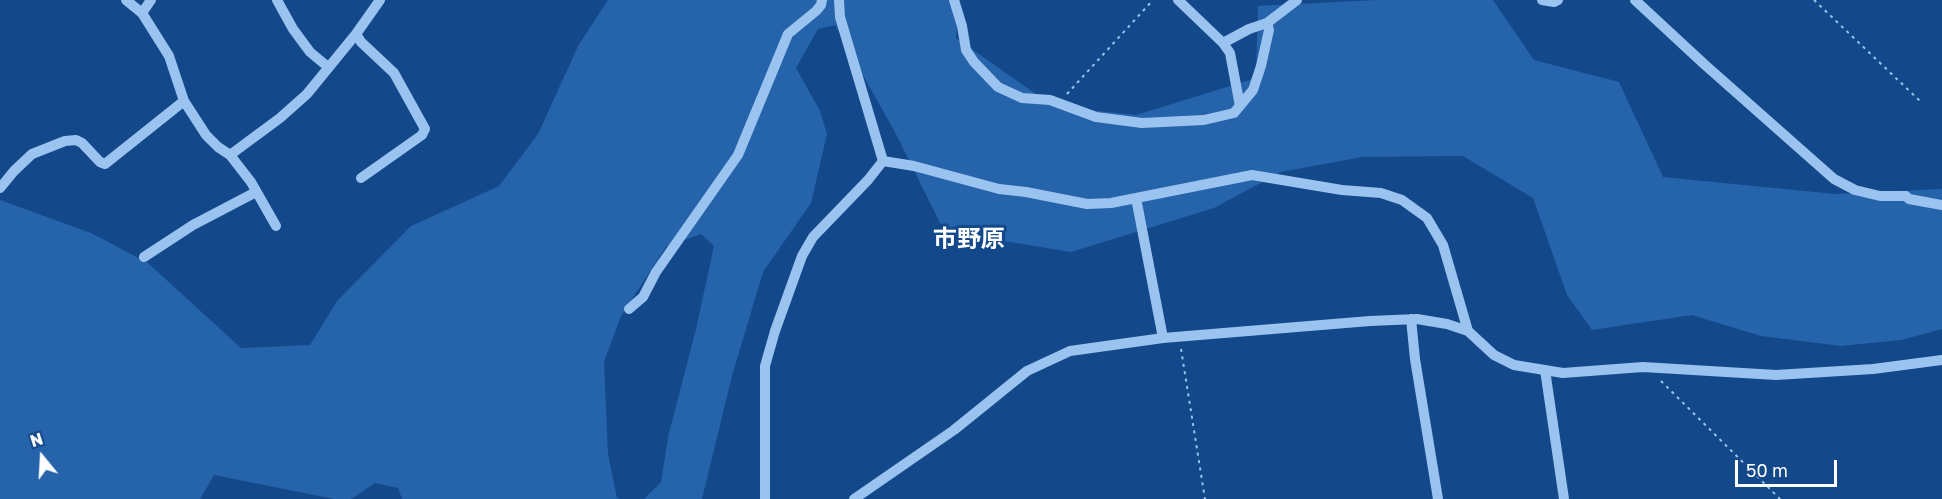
<!DOCTYPE html>
<html>
<head>
<meta charset="utf-8">
<style>
  body { margin:0 }
  #map { position:relative; width:1942px; height:499px; overflow:hidden; background:#13498a; font-family:"Golos Text",sans-serif }
  canvas { display:block }
  .north { position:absolute; left:12px; top:427px; width:60px; height:60px; -webkit-text-stroke:4px #13498a; paint-order:stroke; rotate:342deg; font-size:16px; font-weight:700; line-height:24px; text-align:center; color:#fff }
  .north::after { content:''; display:block; margin:auto; width:21px; height:27px; background:#fff; clip-path:polygon(50% 0,100% 100%,50% 72%,0 100%) }
  .scale { position:absolute; left:1735px; top:460px; width:102px; height:27px; box-sizing:border-box; border:3px solid #fff; border-top:0; padding-left:8px; font-size:18px; line-height:21px; white-space:nowrap; color:#fff; -webkit-text-stroke:4px #13498a; paint-order:stroke }
</style>
</head>
<body>
<div id="map">
<canvas width="1942" height="499"></canvas>
<div class="north">N</div>
<div class="scale">50 m</div>
</div>
<script>
const ctx = document.querySelector('canvas').getContext('2d');
ctx.lineJoin = 'round';
function fill(path, color) { ctx.fillStyle = color; ctx.fill(path, 'evenodd'); }
const shape = rows => new Path2D(rows.map(r => 'M' + r).join(''));
function strokePath(path, color, width, dash) { ctx.strokeStyle = color; ctx.lineWidth = width; ctx.lineCap = dash ? 'butt' : 'round'; ctx.setLineDash(dash || []); ctx.stroke(path); }
function write(font, color, halo, rows, align = 'center') {
  ctx.font = font + ' "Golos Text","Noto Sans JP",sans-serif'; ctx.lineWidth = 6; ctx.setLineDash([]); ctx.textBaseline = 'middle'; ctx.strokeStyle = halo; ctx.fillStyle = color; for (const [text, x, y, turn = 0] of rows) {
    ctx.save(); ctx.translate(x, y); ctx.rotate((+turn || 0) * Math.PI / 180); ctx.textAlign = isNaN(turn) ? turn : align; if (halo) ctx.strokeText(text, 0, 0); ctx.fillText(text, 0, 0); ctx.restore();
  }
}
const green = shape([
  [608,0,960,0,956,38,1053,106,1136,115,1256,78,1258,6,1376,0,1493,0,1534,60,1619,82,1663,177,1835,194,1942,189,1942,329,1901,340,1841,346,1761,336,1692,315,1592,330,1567,295,1533,198,1463,156,1362,157,1281,172,1214,208,1071,252,944,231,896,134,835,25,818,29,796,68,820,111,827,134,811,203,763,272,732,376,702,499,644,499,661,482,668,437,696,329,714,246,701,234,666,247,621,316,604,362,608,454,617,498,621,499,402,499,398,488,375,483,351,499,334,499,214,475,200,499,0,499,0,200,91,233,148,263,241,348,310,345,337,301,411,226,499,186,538,134,578,46]
]);
const path = shape([
  [1814,0,1920,101],
  [1067,94,1153,0],
  [1181,349,1205,499],
  [1661,381,1780,499]
]);
const minor = shape([
  [126,0,142,13,169,56,184,101,206,135,218,147,230,155,251,182,276,226],
  [277,0,293,29,310,52,328,67],
  [839,0,840,17,883,161],
  [954,0,962,26,966,50,974,62,998,87,1022,98,1050,100,1096,117,1142,123,1204,120,1234,113,1253,90,1261,66,1269,30,1267,23],
  [1178,0,1223,43,1230,53,1240,106],
  [1542,0,1554,2,1558,0],
  [1635,0,1704,64,1834,179,1855,190,1880,196,1906,196,1909,199,1942,205],
  [142,13,151,0],
  [356,34,361,42,394,73,425,129,422,135,361,178],
  [1223,43,1249,29,1267,23,1297,0],
  [230,155,280,118,307,94,356,34,380,0],
  [883,161,914,166,999,189,1026,192,1087,204,1111,203,1252,175,1342,190,1381,193,1402,200,1427,218,1443,245,1468,331],
  [0,188,14,171,32,154,65,141,76,140,82,143,100,162,105,164,184,101],
  [1136,198,1163,338],
  [144,257,193,225,256,192],
  [629,309,643,297,656,272,738,155,788,34,816,11,821,5,822,0],
  [1411,319,1415,359,1438,499],
  [1545,370,1564,499],
  [765,499,765,366,775,331,802,256,813,237,868,180,883,161],
  [854,499,954,430,1027,371,1070,351,1163,338,1370,321,1417,319,1447,324,1468,331,1494,355,1514,365,1563,373,1643,367,1776,375,1873,369,1942,360]
]);
const quarterNames = [
  ["市野原",969,239]
];
fill(green, '#2563aa');
strokePath(path, '#9ac3f0', 2, [3, 4.5]);
strokePath(minor, '#9ac3f0', 10);
write('bold 24px', '#fff', '#13498a', quarterNames);
</script>
</body>
</html>
